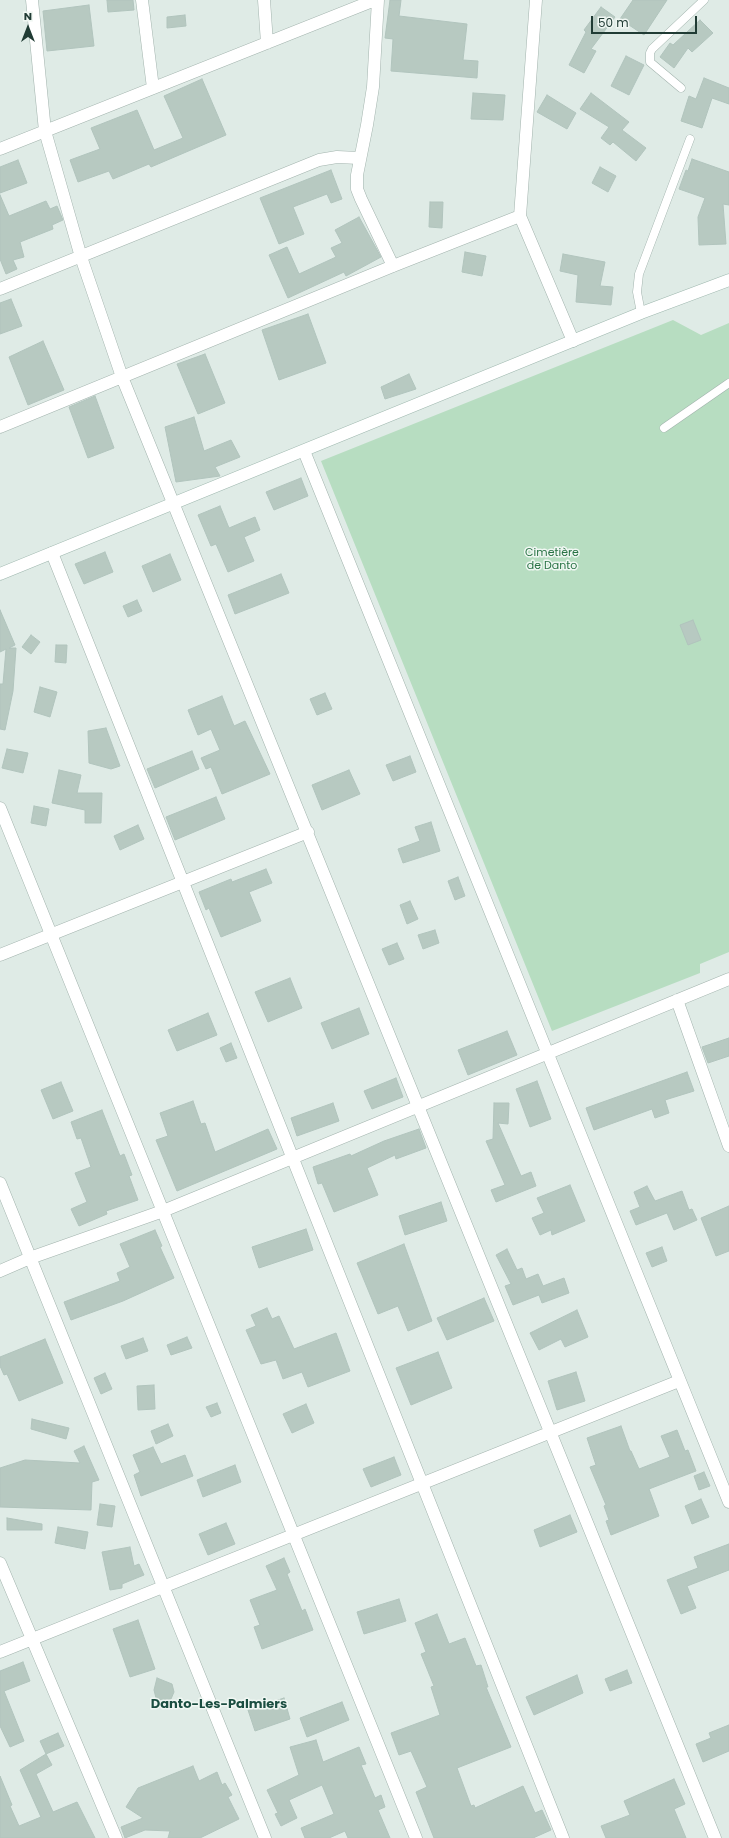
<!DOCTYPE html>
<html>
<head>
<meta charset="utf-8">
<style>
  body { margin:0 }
  #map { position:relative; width:729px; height:1838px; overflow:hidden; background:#dfebe6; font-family:Poppins,sans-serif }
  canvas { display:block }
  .north { position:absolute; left:8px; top:8px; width:40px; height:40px; -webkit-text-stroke:3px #f0f7f3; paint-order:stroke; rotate:0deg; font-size:11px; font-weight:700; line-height:16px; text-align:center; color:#203b34 }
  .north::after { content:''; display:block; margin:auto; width:14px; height:18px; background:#203b34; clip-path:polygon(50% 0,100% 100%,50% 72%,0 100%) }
  .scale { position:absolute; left:591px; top:16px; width:106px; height:18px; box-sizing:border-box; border:2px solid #203b34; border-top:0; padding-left:5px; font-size:12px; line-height:14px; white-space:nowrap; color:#203b34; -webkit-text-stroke:3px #f0f7f3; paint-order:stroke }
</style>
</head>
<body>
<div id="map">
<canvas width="729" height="1838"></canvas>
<div class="north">N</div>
<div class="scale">50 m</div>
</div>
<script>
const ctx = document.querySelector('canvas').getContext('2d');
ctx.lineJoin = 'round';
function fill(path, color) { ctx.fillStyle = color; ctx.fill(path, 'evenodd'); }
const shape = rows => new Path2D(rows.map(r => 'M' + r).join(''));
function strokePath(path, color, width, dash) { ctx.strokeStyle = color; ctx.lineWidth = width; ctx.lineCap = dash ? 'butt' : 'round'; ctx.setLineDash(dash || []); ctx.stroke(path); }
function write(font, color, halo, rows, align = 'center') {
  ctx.font = font + ' Poppins,sans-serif'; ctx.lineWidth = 3; ctx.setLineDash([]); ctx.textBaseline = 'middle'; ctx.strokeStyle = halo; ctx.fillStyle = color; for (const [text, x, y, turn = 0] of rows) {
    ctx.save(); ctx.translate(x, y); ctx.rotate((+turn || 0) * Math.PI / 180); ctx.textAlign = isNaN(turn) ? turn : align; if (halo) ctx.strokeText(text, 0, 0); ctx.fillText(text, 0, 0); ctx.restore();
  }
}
const green = shape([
  [673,320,701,335,729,323,729,952,700,964,700,973,552,1031,321,461]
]);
const building = shape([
  [107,0,133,0,134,10,108,12,107,0],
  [390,0,401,0,399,16,467,24,463,60,478,61,477,78,391,71,393,39,385,38,390,0],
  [633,0,667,0,644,35,620,19,633,0],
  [89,5,94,46,47,51,43,11,89,5],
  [601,7,615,17,591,49,596,51,584,73,569,65,586,32,584,30,601,7],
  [185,15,186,26,167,28,167,17,185,15],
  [700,20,713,33,692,52,688,48,674,68,660,57,670,43,673,45,700,20],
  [626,56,644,65,629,95,611,86,626,56],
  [704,78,729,88,729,104,712,98,702,128,681,121,689,96,696,99,704,78],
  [202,79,226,135,151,167,149,164,113,179,109,171,78,182,70,160,100,149,91,128,137,110,154,150,183,138,164,96,202,79],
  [473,93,505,95,503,120,471,119,473,93],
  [591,93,629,122,622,130,646,148,636,161,613,142,610,145,601,138,609,127,580,109,591,93],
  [547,95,576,113,567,129,537,112,547,95],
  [692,159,729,172,729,205,723,204,726,244,699,245,698,217,705,198,679,189,686,170,688,171,692,159],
  [18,160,27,183,0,193,0,167,18,160],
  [600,167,616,176,608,192,592,183,600,167],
  [331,170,342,199,331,203,327,194,293,207,304,234,279,244,260,198,331,170],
  [0,195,9,216,46,201,50,209,57,206,63,220,52,225,53,229,20,242,24,257,13,260,17,269,6,274,0,259,0,195],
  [430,202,443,202,442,228,429,227,430,202],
  [359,217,381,257,346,276,344,272,288,298,269,255,287,247,299,274,336,257,331,248,342,243,335,230,359,217],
  [465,252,486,256,482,276,462,272,465,252],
  [563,254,605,262,600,286,613,287,611,305,576,302,578,275,560,271,563,254],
  [11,299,22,326,0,334,0,303,11,299],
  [308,314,326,363,279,380,262,330,308,314],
  [43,341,64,390,28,405,9,357,43,341],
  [205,354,225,403,198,414,177,364,205,354],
  [409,374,416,389,385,399,381,387,409,374],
  [95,396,114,448,88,458,69,407,95,396],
  [194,417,204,451,231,440,240,457,215,467,220,476,176,482,165,427,194,417],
  [301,478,308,496,274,510,266,492,301,478],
  [220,506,229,528,255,517,260,530,244,537,254,561,228,572,216,544,211,546,198,515,220,506],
  [105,552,113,572,84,584,75,564,105,552],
  [170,554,181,580,153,592,142,566,170,554],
  [281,574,289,593,235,614,228,595,281,574],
  [137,600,142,611,128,617,123,606,137,600],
  [0,610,15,645,9,648,16,648,13,691,5,730,0,729,0,684,3,684,6,649,0,652,0,610],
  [693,620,701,640,688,645,680,625,693,620],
  [31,635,40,642,31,654,22,647,31,635],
  [56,645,67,645,66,663,55,662,56,645],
  [40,687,57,692,50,717,34,712,40,687],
  [325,693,332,709,317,715,310,699,325,693],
  [222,696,234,726,245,721,270,774,222,794,211,767,206,769,201,758,220,750,211,729,198,735,188,710,222,696],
  [106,728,120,766,111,769,89,763,88,731,106,728],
  [7,749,28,753,23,773,2,768,7,749],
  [192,751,199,769,155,788,147,769,192,751],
  [410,756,416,772,393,781,386,765,410,756],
  [59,770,81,775,77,793,102,793,101,823,85,823,85,810,52,803,59,770],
  [349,770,360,794,322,810,312,785,349,770],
  [216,797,225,819,175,840,166,817,216,797],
  [34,806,49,809,46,826,31,823,34,806],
  [431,822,440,851,403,863,398,849,420,841,415,827,431,822],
  [138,825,144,839,120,850,114,836,138,825],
  [266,869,272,883,249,892,261,921,221,937,209,908,206,910,199,892,231,879,232,882,266,869],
  [458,877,465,896,455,900,448,881,458,877],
  [410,901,418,919,407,924,400,905,410,901],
  [435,930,439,943,423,949,418,935,435,930],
  [397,943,404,959,389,965,382,949,397,943],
  [290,978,302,1008,268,1022,255,992,290,978],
  [359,1008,369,1034,332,1049,321,1023,359,1008],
  [208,1013,217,1035,177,1051,168,1030,208,1013],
  [507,1031,517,1055,468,1075,458,1050,507,1031],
  [729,1038,729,1056,708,1063,702,1047,729,1038],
  [231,1043,237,1058,226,1062,220,1048,231,1043],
  [687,1072,694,1091,665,1100,669,1113,655,1118,652,1109,594,1130,586,1108,687,1072],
  [396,1078,403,1097,372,1109,364,1091,396,1078],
  [537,1081,551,1119,530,1127,516,1089,537,1081],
  [61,1082,73,1111,53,1119,41,1090,61,1082],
  [193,1101,201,1124,205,1123,215,1152,268,1129,277,1149,177,1191,156,1140,168,1136,160,1113,193,1101],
  [333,1103,339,1121,297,1136,291,1118,333,1103],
  [494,1103,509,1103,508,1124,498,1123,521,1176,531,1172,536,1186,496,1202,491,1190,505,1185,486,1141,493,1139,494,1103],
  [102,1110,120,1156,124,1154,132,1175,129,1176,138,1200,106,1211,107,1214,79,1226,71,1209,87,1202,75,1173,91,1167,81,1138,77,1139,71,1122,102,1110],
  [419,1129,426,1148,396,1159,395,1155,367,1168,378,1195,334,1212,322,1183,318,1184,313,1167,350,1154,351,1156,384,1141,419,1129],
  [570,1185,585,1221,552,1235,551,1230,540,1235,532,1218,544,1213,537,1198,570,1185],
  [647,1186,655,1201,682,1191,689,1210,692,1209,697,1220,674,1230,667,1213,636,1225,630,1211,640,1207,634,1192,647,1186],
  [441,1202,447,1221,405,1235,399,1216,441,1202],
  [729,1206,729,1251,716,1256,701,1218,729,1206],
  [306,1229,313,1250,259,1268,252,1247,306,1229],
  [155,1230,162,1246,160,1247,174,1278,123,1301,71,1320,64,1302,120,1281,117,1273,130,1267,120,1244,155,1230],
  [404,1244,432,1321,408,1331,398,1306,378,1314,357,1263,404,1244],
  [662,1247,667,1261,652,1267,646,1253,662,1247],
  [507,1249,517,1270,522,1268,526,1279,538,1274,543,1286,564,1278,569,1293,542,1303,539,1295,513,1305,505,1286,511,1284,496,1255,507,1249],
  [484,1298,494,1321,447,1340,437,1318,484,1298],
  [267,1308,272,1319,279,1316,294,1349,336,1333,350,1371,308,1387,302,1372,283,1379,276,1360,261,1364,246,1330,256,1326,251,1315,267,1308],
  [577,1310,588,1337,565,1347,561,1339,539,1350,530,1333,577,1310],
  [187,1337,192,1348,171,1355,167,1345,187,1337],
  [143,1338,148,1351,126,1359,121,1346,143,1338],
  [45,1339,63,1383,19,1401,7,1374,4,1375,0,1366,0,1357,45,1339],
  [438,1352,452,1388,411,1405,396,1368,438,1352],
  [576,1372,585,1401,557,1410,548,1381,576,1372],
  [105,1373,112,1389,101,1394,94,1378,105,1373],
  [154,1385,155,1409,138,1410,137,1386,154,1385],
  [217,1403,221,1413,211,1417,206,1407,217,1403],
  [306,1404,314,1423,292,1433,283,1414,306,1404],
  [32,1419,69,1428,66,1439,31,1429,32,1419],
  [168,1424,173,1436,156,1444,151,1431,168,1424],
  [621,1426,630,1451,631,1451,639,1469,670,1457,661,1436,677,1430,685,1451,688,1450,696,1471,649,1489,659,1516,611,1535,606,1521,609,1520,604,1506,606,1505,590,1467,596,1465,587,1438,621,1426],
  [84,1446,99,1480,92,1482,91,1510,0,1507,0,1468,25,1460,80,1463,74,1451,84,1446],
  [153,1447,161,1464,185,1455,193,1476,141,1496,134,1475,140,1472,133,1455,153,1447],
  [394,1457,401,1475,371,1487,363,1469,394,1457],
  [235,1465,241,1482,203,1497,197,1480,235,1465],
  [704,1472,710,1486,699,1490,694,1476,704,1472],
  [701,1499,709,1517,692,1524,685,1506,701,1499],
  [100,1504,115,1506,112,1527,97,1525,100,1504],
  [570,1515,577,1532,540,1547,534,1530,570,1515],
  [7,1518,42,1524,42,1530,7,1530,7,1518],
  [226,1523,235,1544,208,1555,199,1534,226,1523],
  [58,1527,88,1532,85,1549,55,1543,58,1527],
  [729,1544,729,1570,687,1586,696,1608,681,1614,667,1580,698,1568,694,1557,729,1544],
  [130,1547,134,1566,139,1564,144,1575,122,1584,122,1588,110,1590,102,1552,130,1547],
  [284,1558,290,1572,287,1574,302,1611,305,1609,313,1630,262,1649,254,1627,260,1625,250,1600,277,1590,266,1566,284,1558],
  [399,1599,406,1621,364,1634,357,1612,399,1599],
  [437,1614,449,1644,465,1638,476,1666,481,1665,488,1687,486,1687,511,1747,457,1768,471,1806,474,1805,475,1808,523,1786,535,1813,542,1810,551,1830,533,1838,434,1838,416,1792,427,1787,411,1751,399,1755,391,1733,440,1715,431,1687,434,1686,421,1654,426,1652,415,1623,437,1614],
  [138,1620,155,1669,130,1677,113,1629,138,1620],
  [23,1662,30,1681,4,1691,24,1741,10,1747,0,1726,0,1671,23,1662],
  [627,1670,632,1683,610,1691,605,1679,627,1670],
  [577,1675,583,1693,534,1715,526,1697,577,1675],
  [157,1678,172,1684,174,1692,171,1699,163,1701,156,1698,154,1690,157,1678],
  [284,1698,290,1719,255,1731,248,1710,284,1698],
  [342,1702,349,1720,307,1737,300,1718,342,1702],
  [729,1725,729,1751,703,1762,696,1744,711,1738,709,1733,729,1725],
  [58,1733,64,1746,46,1754,40,1741,58,1733],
  [316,1740,323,1762,359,1747,366,1764,361,1765,375,1798,381,1795,385,1807,378,1810,390,1838,348,1838,345,1831,329,1838,305,1838,301,1828,334,1814,322,1785,289,1800,297,1818,281,1826,275,1814,278,1813,267,1790,299,1775,290,1747,316,1740],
  [46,1754,52,1765,36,1774,53,1812,77,1802,95,1838,0,1838,0,1776,12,1805,10,1806,19,1826,41,1817,20,1770,46,1754],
  [193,1766,199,1781,217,1772,222,1785,225,1783,232,1795,228,1797,239,1819,200,1838,168,1838,170,1831,145,1830,125,1838,121,1827,143,1818,126,1807,138,1788,193,1766],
  [674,1779,685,1804,674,1809,686,1838,606,1838,601,1826,630,1815,624,1801,674,1779]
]);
const lane = shape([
  [681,88,650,62,650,53,652,49,704,0],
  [641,313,637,292,639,274,690,139],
  [664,428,729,383]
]);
const street = shape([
  [32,0,45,131,81,257,122,377,715,1838],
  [142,0,153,88],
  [264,0,267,43],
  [378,0,373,87,367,125,357,175,357,189,361,199,393,266],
  [536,0,520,216,573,341],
  [0,149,375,0],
  [0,289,319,160,337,157,359,158],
  [0,427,393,266,520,216],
  [304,451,729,1502],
  [52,553,563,1838],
  [0,808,416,1838],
  [0,955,308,832],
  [677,1000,729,1146],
  [0,1183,265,1838],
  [0,1271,30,1258,163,1211,729,979],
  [0,1563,116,1838],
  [0,1652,679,1381]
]);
const secondary = shape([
  [0,574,641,313,729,280]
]);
const parkNames = [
  ["Cimetière",552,553],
  ["de Danto",552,566]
];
const quarterNames = [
  ["Danto-Les-Palmiers",219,1705]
];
fill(green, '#b7ddc1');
fill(building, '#b7c9c1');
strokePath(building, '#b1c4bd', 1);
strokePath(lane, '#a2b3ad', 9);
strokePath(street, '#a2b3ad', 13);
strokePath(secondary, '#9eb7ae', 13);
strokePath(lane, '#fff', 8);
strokePath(street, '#fff', 12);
strokePath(secondary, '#fff', 12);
write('11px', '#297345', '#f0f7f3', parkNames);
write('bold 13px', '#1b4e41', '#f0f7f3', quarterNames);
</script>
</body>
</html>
